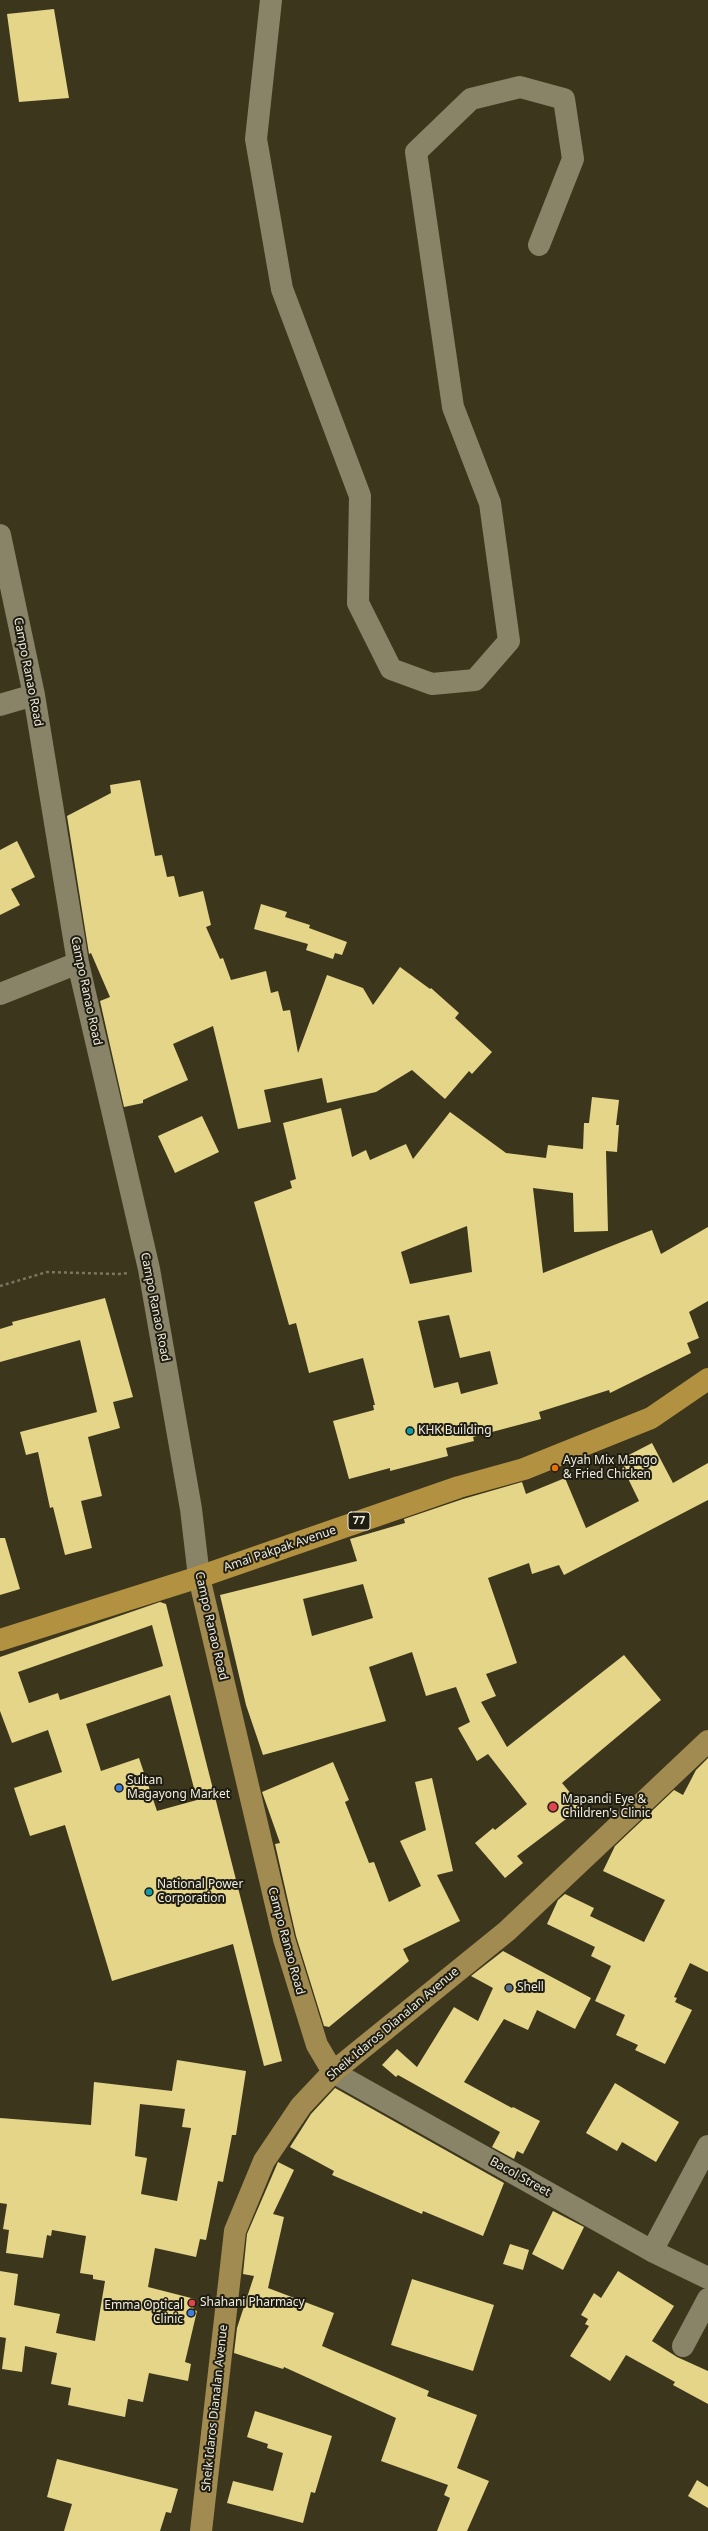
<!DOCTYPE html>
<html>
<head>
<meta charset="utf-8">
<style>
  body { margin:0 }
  canvas { display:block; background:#3b361c }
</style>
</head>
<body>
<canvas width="708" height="2531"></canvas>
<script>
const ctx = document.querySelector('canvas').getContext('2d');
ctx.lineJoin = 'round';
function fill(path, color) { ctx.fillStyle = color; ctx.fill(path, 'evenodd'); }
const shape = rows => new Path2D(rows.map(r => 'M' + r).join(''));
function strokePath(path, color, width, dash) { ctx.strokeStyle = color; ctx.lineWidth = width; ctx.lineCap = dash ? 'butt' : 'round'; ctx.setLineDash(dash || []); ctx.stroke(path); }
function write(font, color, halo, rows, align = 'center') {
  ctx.font = font + ' "Noto Sans",sans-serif'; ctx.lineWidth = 4; ctx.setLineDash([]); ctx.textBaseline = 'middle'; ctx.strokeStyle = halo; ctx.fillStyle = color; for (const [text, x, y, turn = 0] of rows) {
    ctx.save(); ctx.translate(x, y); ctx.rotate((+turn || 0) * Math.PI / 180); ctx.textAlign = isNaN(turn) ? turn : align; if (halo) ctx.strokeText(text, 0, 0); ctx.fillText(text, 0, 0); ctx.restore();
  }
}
const building = shape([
  [54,9,69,98,19,102,7,14],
  [140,780,155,856,162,855,167,877,174,876,179,897,203,891,211,925,206,927,220,959,223,958,231,980,266,971,271,993,278,991,283,1011,290,1010,298,1053,327,975,363,988,373,1005,400,967,430,989,431,988,459,1013,455,1018,492,1052,472,1074,469,1071,445,1099,412,1070,376,1092,327,1103,322,1078,264,1090,271,1122,238,1129,213,1026,173,1044,188,1080,143,1100,143,1103,124,1107,100,1001,110,997,91,953,89,954,67,816,111,793,110,785],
  [17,841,35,877,11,889,20,905,0,915,0,850],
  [261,904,287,912,285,917,310,925,309,928,347,942,342,955,335,953,333,959,306,950,308,944,254,929],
  [592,1097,619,1100,616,1125,619,1125,617,1152,606,1151,608,1231,574,1232,573,1193,533,1188,543,1273,652,1230,661,1254,708,1227,708,1301,689,1312,699,1338,687,1343,691,1353,610,1393,609,1390,539,1412,541,1419,473,1437,474,1441,446,1448,448,1456,390,1471,390,1468,349,1479,333,1421,374,1410,373,1405,375,1405,363,1358,309,1373,296,1323,289,1325,254,1202,292,1188,290,1181,296,1179,283,1123,341,1108,352,1157,366,1150,370,1160,406,1144,413,1159,450,1112,506,1153,546,1158,548,1145,583,1149,584,1123,589,1123],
  [467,1226,472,1272,410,1284,401,1252],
  [449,1315,460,1358,490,1351,498,1384,461,1394,458,1382,434,1388,418,1321],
  [202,1116,219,1152,175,1173,158,1136],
  [105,1298,133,1397,113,1402,120,1428,88,1437,102,1496,81,1501,92,1548,65,1555,53,1507,50,1508,38,1452,26,1455,20,1432,97,1412,80,1340,0,1362,0,1329,13,1325,12,1322],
  [652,1443,673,1483,708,1463,708,1500,564,1575,559,1565,532,1574,529,1563,488,1578,517,1663,486,1674,496,1696,481,1702,507,1747,624,1655,661,1700,562,1783,582,1807,517,1856,523,1863,505,1878,475,1843,493,1828,495,1830,527,1804,488,1754,477,1761,458,1728,470,1722,456,1687,426,1696,412,1652,369,1667,386,1721,263,1755,246,1705,220,1595,357,1561,350,1539,405,1523,404,1519,463,1499,522,1482,526,1494,565,1478,586,1528,639,1501,619,1460],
  [363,1584,373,1618,312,1636,303,1599],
  [0,1538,5,1538,20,1589,0,1595],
  [160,1602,166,1604,282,2061,264,2066,233,1944,112,1981,65,1825,30,1836,14,1788,62,1772,48,1730,12,1743,0,1711,0,1657],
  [152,1625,163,1666,60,1700,58,1693,29,1703,18,1672],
  [170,1695,197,1800,157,1811,139,1758,101,1771,86,1724],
  [708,1758,708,1972,690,1963,674,1997,677,1998,675,2002,692,2010,665,2064,635,2050,638,2045,616,2035,625,2015,595,2001,611,1966,591,1956,595,1947,547,1924,558,1900,565,1894,594,1908,590,1916,644,1942,665,1900,603,1871,615,1846,674,1790,683,1795,696,1770],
  [333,1762,349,1800,345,1802,369,1863,374,1862,389,1902,421,1886,400,1841,426,1830,415,1782,432,1778,453,1871,437,1875,460,1921,403,1949,409,1961,329,2027,324,2026,296,1936,275,1844,280,1843,262,1792],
  [503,1951,591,1998,575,2029,537,2010,528,2030,504,2019,464,2082,512,2108,513,2107,540,2121,523,2154,517,2151,514,2159,492,2147,500,2132,398,2075,396,2077,382,2065,397,2049,417,2067,454,2007,478,2021,493,1988,471,1976],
  [177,2060,246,2071,236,2135,232,2135,223,2182,218,2181,206,2240,200,2239,196,2257,155,2248,148,2287,195,2299,193,2310,197,2311,185,2362,191,2364,188,2381,149,2373,143,2402,128,2399,125,2417,68,2405,71,2388,51,2384,57,2353,25,2346,22,2372,2,2369,6,2338,0,2337,0,2271,18,2274,14,2305,60,2314,56,2333,95,2341,105,2281,93,2279,93,2275,80,2273,86,2236,52,2230,51,2236,47,2235,43,2258,6,2253,9,2230,3,2229,7,2204,0,2203,0,2118,91,2125,94,2082,172,2091],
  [140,2104,185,2109,182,2127,191,2128,177,2201,141,2194,147,2158,135,2156],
  [615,2083,679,2122,656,2162,622,2142,617,2151,586,2133],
  [335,2088,504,2183,483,2236,423,2211,422,2214,332,2175,334,2171,290,2147,311,2114],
  [278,2162,294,2170,273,2214,284,2217,268,2288,334,2313,322,2346,429,2391,427,2396,477,2415,457,2468,489,2481,467,2531,437,2531,450,2498,444,2495,448,2485,381,2461,396,2418,284,2367,283,2369,234,2353,237,2328,254,2276,243,2274,247,2234],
  [553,2211,584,2227,563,2270,532,2254],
  [510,2244,529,2250,523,2270,503,2264],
  [618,2271,674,2306,652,2341,677,2357,708,2371,708,2404,673,2385,675,2382,626,2355,610,2381,570,2356,589,2326,585,2324,588,2319,581,2315,594,2293,601,2298],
  [412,2279,494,2305,473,2371,391,2345],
  [255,2411,332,2436,315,2493,311,2492,303,2523,227,2503,233,2481,273,2491,283,2453,267,2448,268,2444,247,2437],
  [57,2459,178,2489,171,2513,166,2512,160,2531,64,2531,72,2504,47,2497],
  [697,2480,708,2487,708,2508,688,2496]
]);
const path = shape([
  [0,1286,47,1272,119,1274,129,1273]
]);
const minor = shape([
  [271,0,256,139,282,289,360,496,358,603,391,669,432,684,475,680,509,641,490,503,453,407,416,152,471,99,520,87,564,99,573,159,539,245],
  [0,535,34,695,78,963,149,1269,191,1509,199,1577],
  [0,705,34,695],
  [0,994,78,963],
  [333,2072,652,2251,708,2278],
  [652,2251,708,2146],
  [683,2346,708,2299]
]);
const major = shape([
  [199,1577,284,1939,317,2045,333,2072],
  [201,2531,235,2231,264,2161,301,2106,333,2072,507,1931,708,1741]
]);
const highway = shape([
  [0,1640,199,1577,459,1487,524,1469,651,1418,708,1379]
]);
const markers = [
  [410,1431,4,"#0f9aa8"],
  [555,1468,4,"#e8710a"],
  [119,1788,4,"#3f7fe0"],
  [553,1807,5,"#e0444e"],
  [149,1892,4,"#0f9aa8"],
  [509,1988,4,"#5c6f8a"],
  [192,2303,4,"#e0444e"],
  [191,2313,4,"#3f7fe0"]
];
const shields = [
  [359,1521,22]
];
const shieldNames = [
  ["77",359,1521]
];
const streetNames = [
  ["Campo Ranao Road",28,672,79],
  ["Campo Ranao Road",86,991,78],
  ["Campo Ranao Road",155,1307,79],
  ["Amai Pakpak Avenue",280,1549,-19],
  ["Campo Ranao Road",211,1626,77],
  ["Campo Ranao Road",286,1941,75],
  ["Sheik Idaros Dianalan Avenue",393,2024,-40],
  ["Bacol Street",520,2177,29],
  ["Sheik Idaros Dianalan Avenue",215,2408,-84]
];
const poiNames = [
  ["KHK Building",418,1431],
  ["Ayah Mix Mango",563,1461],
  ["& Fried Chicken",563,1475],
  ["Sultan",127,1781],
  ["Magayong Market",127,1795],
  ["Mapandi Eye &",562,1800],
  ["Children's Clinic",562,1814],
  ["National Power",157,1885],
  ["Corporation",157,1899],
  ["Shell",517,1988],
  ["Shahani Pharmacy",200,2303],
  ["Emma Optical",183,2306,"right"],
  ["Clinic",183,2320,"right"]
];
fill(building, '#e5d589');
strokePath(path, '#7a765f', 2.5, [3, 3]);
strokePath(minor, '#898368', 22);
strokePath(major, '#a28b50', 22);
strokePath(highway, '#b29140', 22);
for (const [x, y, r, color] of markers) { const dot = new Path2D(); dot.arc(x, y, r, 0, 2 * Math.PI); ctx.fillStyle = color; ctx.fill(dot); strokePath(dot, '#1f1d12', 1.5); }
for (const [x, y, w] of shields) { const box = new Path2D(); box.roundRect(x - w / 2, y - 9, w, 18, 3); ctx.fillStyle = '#1f1d12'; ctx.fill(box); strokePath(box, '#f0edde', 1); }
write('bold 11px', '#f0edde', null, shieldNames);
write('12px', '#f0edde', '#1f1d12', streetNames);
write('12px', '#f0edde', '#1f1d12', poiNames, 'left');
</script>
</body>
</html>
